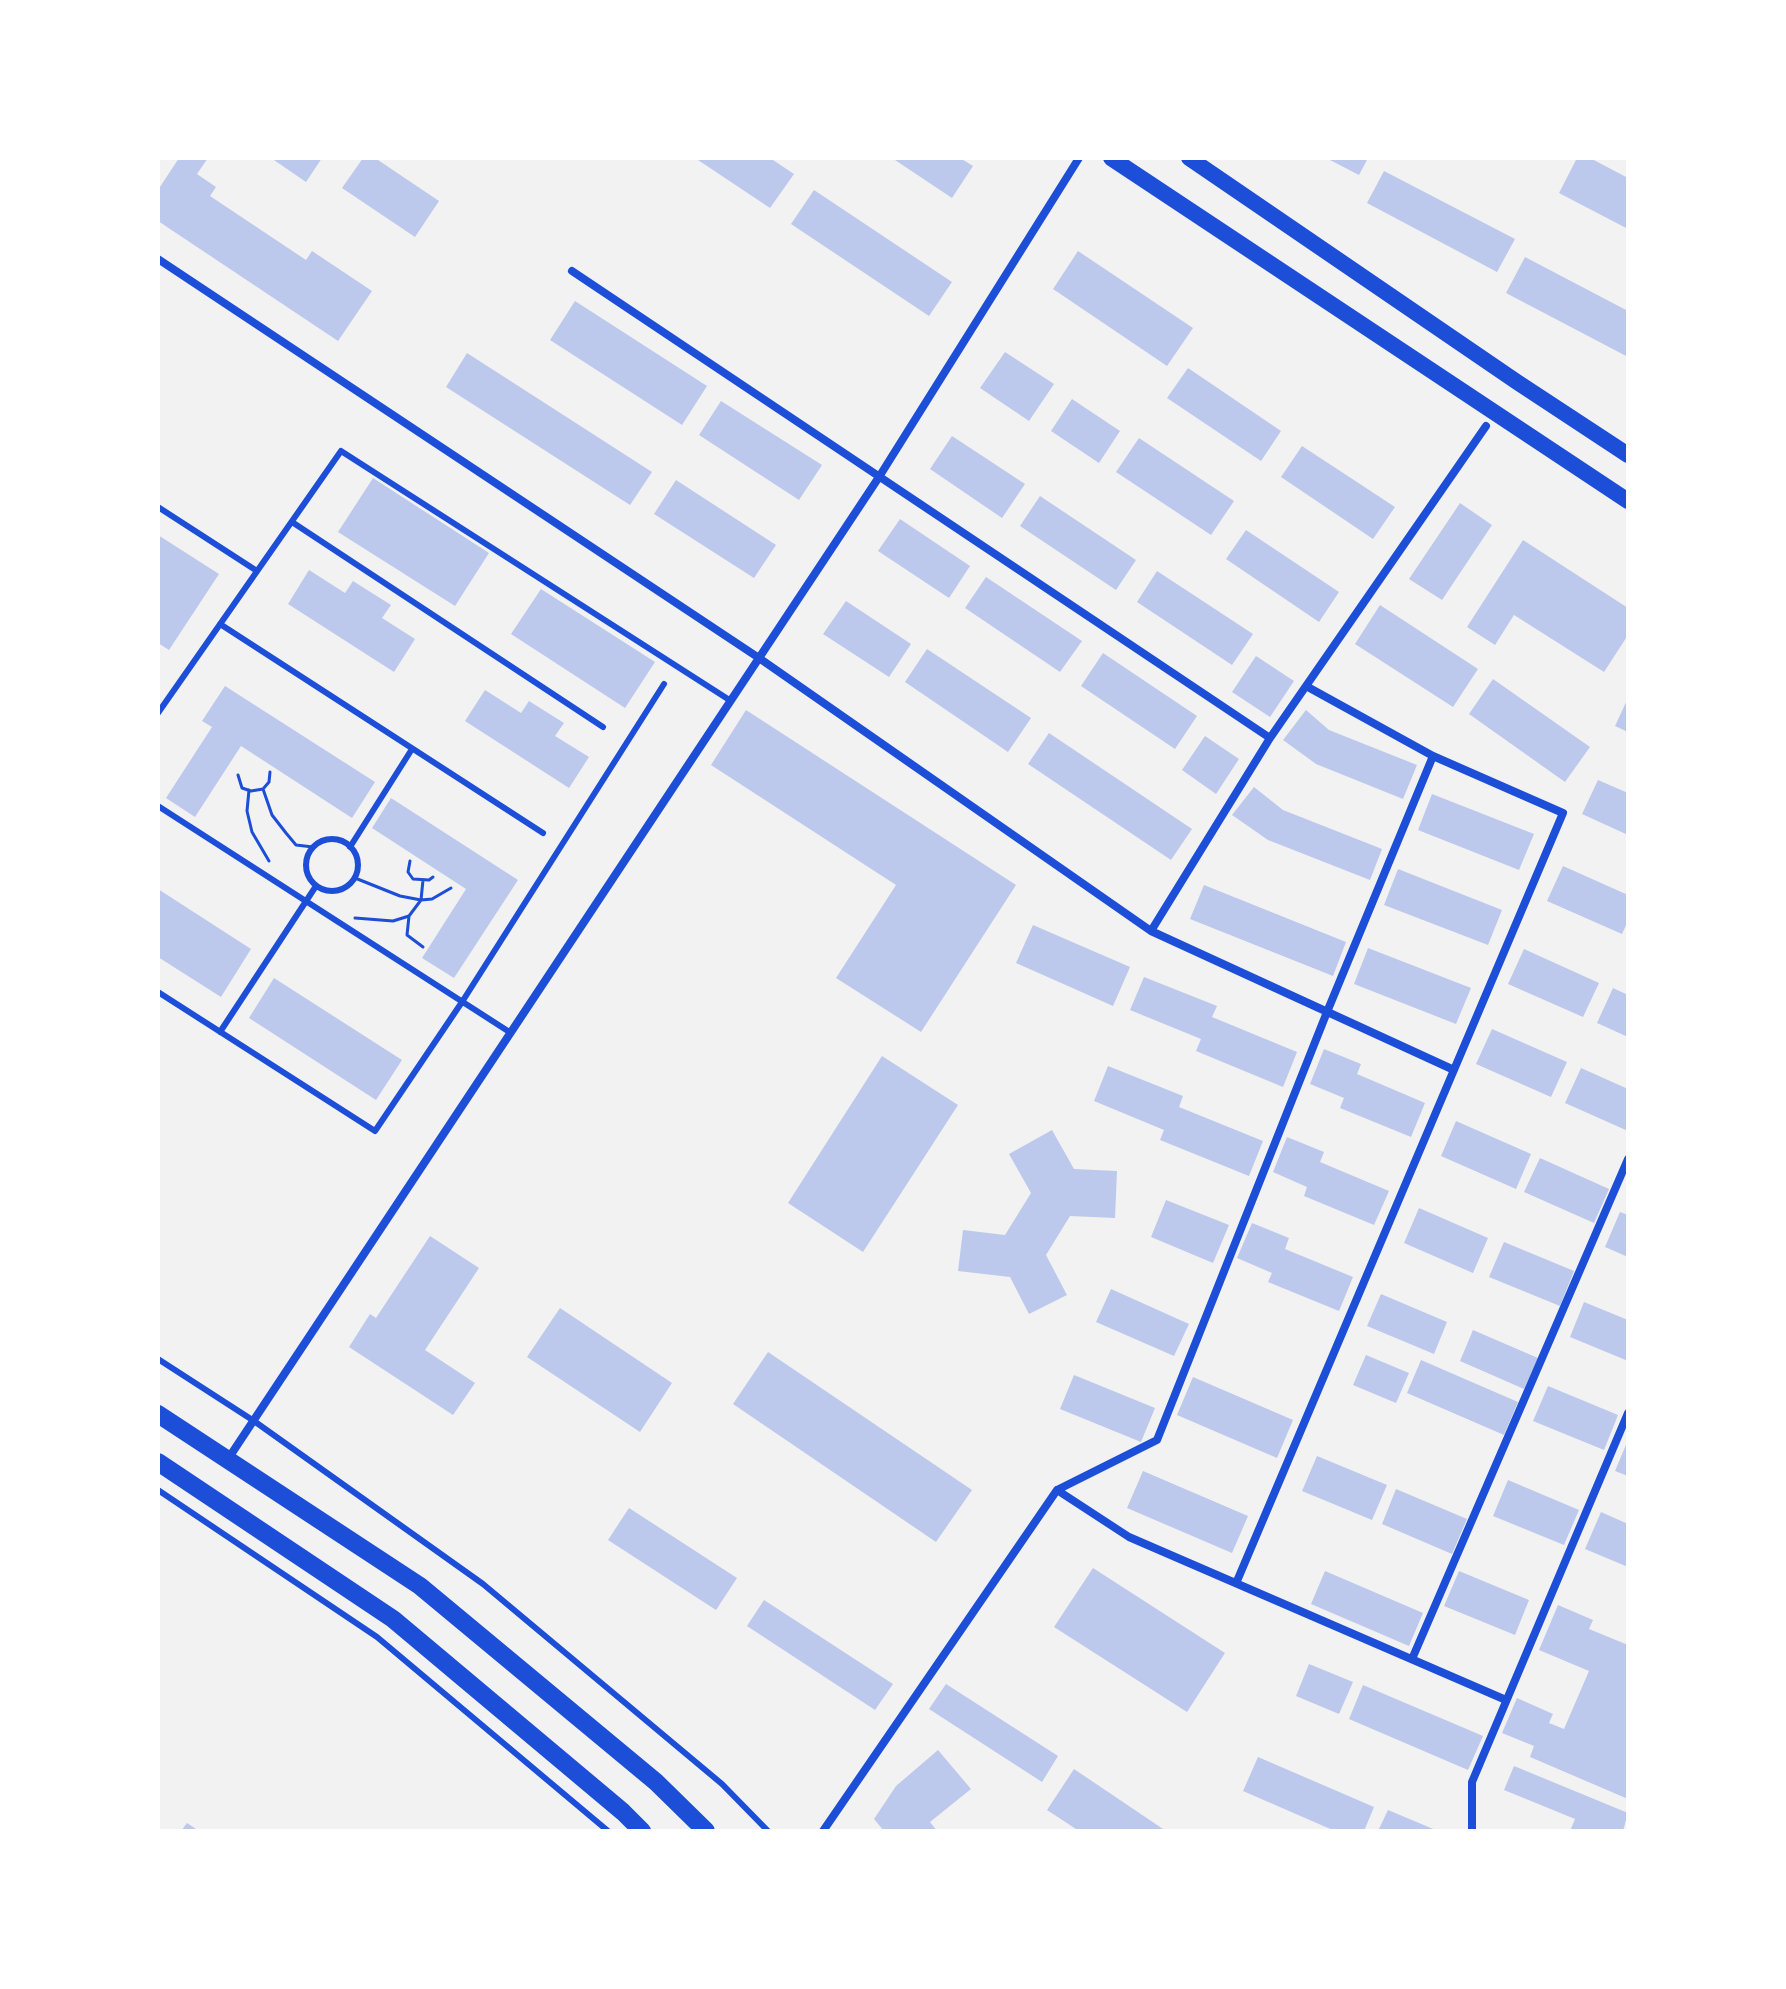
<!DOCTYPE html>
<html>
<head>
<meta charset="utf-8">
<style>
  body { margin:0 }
  #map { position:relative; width:1786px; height:1989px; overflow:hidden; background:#f2f2f2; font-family:Manrope,sans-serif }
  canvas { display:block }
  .frame { position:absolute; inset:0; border:160px solid #fff; pointer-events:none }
</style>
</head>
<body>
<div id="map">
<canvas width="1786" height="1989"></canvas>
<div class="frame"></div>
</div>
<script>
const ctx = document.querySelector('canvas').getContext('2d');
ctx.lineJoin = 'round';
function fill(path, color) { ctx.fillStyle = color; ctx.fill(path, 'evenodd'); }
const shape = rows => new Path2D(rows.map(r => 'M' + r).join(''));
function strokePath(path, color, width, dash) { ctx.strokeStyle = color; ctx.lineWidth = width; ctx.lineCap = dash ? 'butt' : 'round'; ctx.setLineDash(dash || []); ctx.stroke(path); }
const building = shape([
  [179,158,208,158,197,174,216,187,210,196,306,260,312,251,372,291,338,341,158,221,158,190],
  [271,158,322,158,306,182],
  [363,158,375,158,439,201,415,237,342,188],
  [695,158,770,158,794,174,770,208],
  [892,158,960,158,973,166,952,198],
  [1326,158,1368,158,1359,175],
  [1577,158,1590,158,1628,178,1628,229,1559,193],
  [1384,171,1515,239,1497,272,1367,203],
  [814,190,952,282,929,316,791,224],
  [1078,251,1193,328,1167,366,1053,289],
  [1525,257,1628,311,1628,357,1506,293],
  [575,301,707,386,682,425,550,340],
  [1005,352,1054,384,1029,421,980,388],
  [467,353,652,472,630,505,446,387],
  [1188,368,1281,431,1261,461,1167,398],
  [1072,399,1120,431,1099,463,1051,431],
  [721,401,822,465,799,500,699,435],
  [952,436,1025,484,1002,518,930,469],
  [1139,438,1234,501,1211,535,1116,472],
  [1302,446,1395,507,1373,539,1281,477],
  [373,478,489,553,455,606,338,532],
  [676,480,776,545,754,578,654,514],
  [1040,496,1136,560,1116,590,1020,526],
  [1460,503,1492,525,1442,600,1409,579],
  [900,519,970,566,949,598,878,551],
  [1246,530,1339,592,1319,622,1226,559],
  [158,535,219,574,169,650,158,643],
  [1523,540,1628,608,1628,635,1604,672,1514,615,1495,645,1467,627],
  [309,570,345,593,353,581,391,605,382,618,415,639,394,672,288,604],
  [1157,571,1253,634,1232,665,1137,602],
  [986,577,1082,641,1060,672,965,608],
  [541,589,655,662,625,708,511,634],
  [846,601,911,644,889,677,823,634],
  [1380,605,1478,669,1453,707,1355,644],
  [927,649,1031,718,1008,752,905,682],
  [1103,653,1197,716,1175,749,1081,686],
  [1256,656,1294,681,1270,717,1232,692],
  [1493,679,1590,747,1565,782,1469,714],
  [225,686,375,782,352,818,241,746,195,817,166,798,212,727,202,721],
  [485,690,521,713,529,701,564,723,555,736,589,757,569,788,465,721],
  [1628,698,1628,732,1615,726],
  [746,710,1016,885,921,1032,836,978,896,885,711,765],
  [1306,710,1329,730,1417,765,1403,799,1316,764,1283,740],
  [1049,733,1192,829,1171,860,1028,764],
  [1205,736,1239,759,1216,794,1182,770],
  [1598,780,1628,793,1628,835,1582,814],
  [1254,787,1283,810,1382,849,1370,880,1268,840,1232,815],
  [1432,794,1534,834,1519,870,1418,830],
  [391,798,518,880,454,978,422,958,466,889,372,828],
  [1563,866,1628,895,1628,921,1622,934,1547,901],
  [1398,869,1502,910,1488,945,1384,905],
  [1204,885,1346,942,1333,976,1190,919],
  [158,889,251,949,221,997,158,957],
  [1033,925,1130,967,1113,1006,1016,963],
  [1368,948,1471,988,1456,1024,1354,984],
  [1524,949,1599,983,1583,1017,1508,984],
  [1144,977,1217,1006,1212,1017,1297,1052,1283,1087,1196,1051,1201,1039,1130,1010],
  [274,978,402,1060,376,1100,249,1018],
  [1613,988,1628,995,1628,1037,1597,1023],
  [1492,1029,1567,1062,1551,1097,1476,1064],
  [1324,1049,1361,1064,1357,1074,1425,1103,1411,1137,1340,1108,1344,1098,1310,1084],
  [882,1056,958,1105,863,1252,788,1203],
  [1108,1066,1183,1096,1179,1107,1263,1141,1249,1176,1160,1140,1164,1130,1094,1101],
  [1581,1068,1628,1089,1628,1131,1565,1103],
  [1456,1121,1531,1154,1516,1189,1441,1156],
  [1052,1130,1074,1169,1117,1171,1115,1218,1070,1216,1046,1255,1067,1295,1029,1314,1010,1277,958,1271,963,1230,1005,1235,1031,1193,1009,1154],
  [1287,1137,1324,1152,1320,1162,1389,1191,1374,1225,1304,1196,1307,1187,1273,1172],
  [1540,1158,1609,1189,1594,1223,1524,1192],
  [1166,1200,1229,1225,1213,1263,1151,1237],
  [1419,1208,1488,1238,1473,1273,1404,1243],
  [1620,1212,1628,1215,1628,1257,1605,1247],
  [1252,1223,1289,1238,1285,1249,1353,1277,1339,1311,1268,1282,1272,1273,1237,1258],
  [430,1236,479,1268,425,1350,475,1383,453,1415,349,1347,370,1314,376,1318],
  [1504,1242,1574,1271,1560,1306,1489,1277],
  [1111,1289,1189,1324,1174,1356,1096,1322],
  [1381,1294,1447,1322,1434,1354,1367,1326],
  [1584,1302,1628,1320,1628,1361,1570,1337],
  [560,1308,672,1383,640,1432,527,1357],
  [1473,1330,1538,1358,1524,1389,1460,1361],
  [768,1352,972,1490,936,1542,733,1404],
  [1366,1355,1409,1373,1396,1403,1353,1385],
  [1421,1360,1518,1402,1504,1435,1407,1393],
  [1074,1375,1155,1408,1141,1442,1060,1409],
  [1193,1377,1293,1420,1277,1458,1177,1415],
  [1548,1386,1618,1415,1604,1450,1533,1421],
  [1628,1440,1628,1476,1615,1471],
  [1317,1456,1387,1485,1372,1520,1302,1491],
  [1143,1471,1248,1516,1232,1553,1127,1508],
  [1508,1480,1579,1510,1564,1545,1493,1516],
  [1396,1489,1467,1519,1452,1554,1382,1524],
  [629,1508,737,1578,716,1610,608,1540],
  [1601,1512,1628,1524,1628,1567,1585,1549],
  [1093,1568,1225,1653,1187,1712,1054,1627],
  [1325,1571,1423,1613,1409,1646,1311,1604],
  [1459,1571,1529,1600,1515,1635,1444,1606],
  [764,1600,893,1684,875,1710,747,1626],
  [1558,1605,1593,1620,1589,1629,1628,1645,1628,1799,1530,1757,1534,1746,1502,1733,1517,1698,1553,1714,1549,1723,1564,1729,1589,1671,1539,1650],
  [1309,1664,1353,1682,1339,1714,1296,1696],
  [946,1684,1058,1756,1042,1782,929,1709],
  [1363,1685,1483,1736,1468,1770,1349,1719],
  [938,1750,971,1789,930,1822,937,1831,884,1831,874,1819,896,1786],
  [1258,1757,1374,1807,1364,1831,1335,1831,1243,1791],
  [1514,1766,1628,1813,1623,1831,1570,1831,1575,1819,1504,1790],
  [1074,1769,1166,1831,1079,1831,1047,1810],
  [1388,1810,1438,1831,1378,1831],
  [187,1823,199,1831,181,1831]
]);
const path = shape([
  [238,775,242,788,251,791,263,789,269,782,270,772],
  [263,789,272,815,286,833,296,845,313,847],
  [249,790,247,811,252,832,269,861],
  [410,861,408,872,413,879,429,880,433,877],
  [355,878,400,896,421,900,432,899,451,888],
  [409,916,407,935,423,947],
  [355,918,393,921,409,916,421,900,423,880]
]);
const service = shape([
  [158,507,257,571],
  [292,522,603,727],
  [220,624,543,833],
  [158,713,341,451,731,701],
  [158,806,511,1033],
  '306 865a26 26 0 1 1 52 0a26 26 0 1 1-52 0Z',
  [350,847,412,749],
  [158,992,375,1131,462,1002,664,684],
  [220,1032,316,886],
  [158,1359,254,1421,483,1584,722,1784,768,1831],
  [158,1490,377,1637,608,1831]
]);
const minor = shape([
  [158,259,759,658,1151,931,1454,1070],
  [572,271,1270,738],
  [1151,931,1270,738,1486,426],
  [228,1459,879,477,1079,158],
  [1057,1490,1129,1537,1506,1700],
  [1237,1581,1563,813,1433,756,1306,686],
  [1412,1659,1628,1159],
  [823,1831,1057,1490,1157,1440,1327,1012,1433,756],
  [1472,1831,1472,1782,1628,1413]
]);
const secondary = shape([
  [1111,158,1628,501],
  [1189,158,1517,382,1628,455]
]);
const primary = shape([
  [158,1414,420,1586,656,1782,706,1831],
  [158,1462,393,1619,623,1812,642,1831]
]);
fill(building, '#bdc9ec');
strokePath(path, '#1d4ed8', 3);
strokePath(service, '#1d4ed8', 6);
strokePath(minor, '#1d4ed8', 8);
strokePath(secondary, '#1d4ed8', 16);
strokePath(primary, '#1d4ed8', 18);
</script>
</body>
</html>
